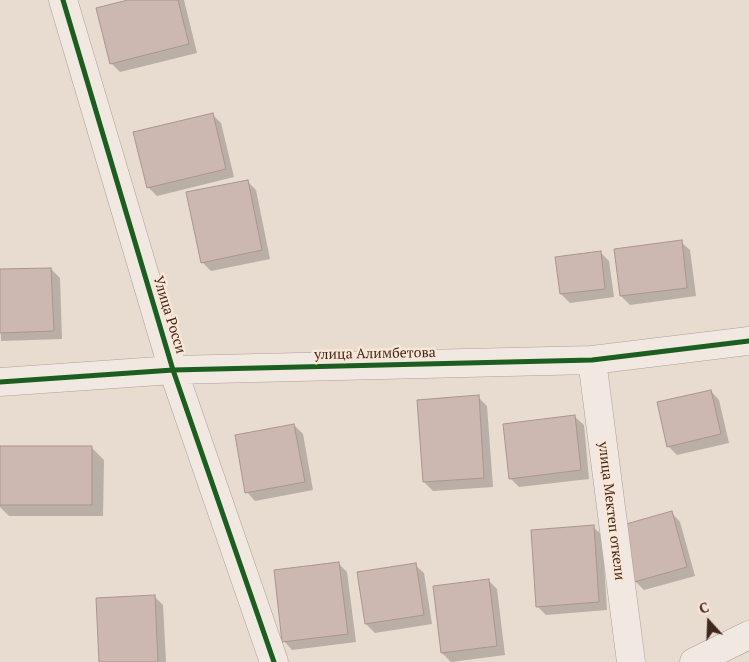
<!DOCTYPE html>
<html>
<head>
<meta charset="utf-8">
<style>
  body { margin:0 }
  #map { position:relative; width:749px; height:662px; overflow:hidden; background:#e8dbd0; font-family:"PT Serif",serif }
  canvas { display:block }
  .north { position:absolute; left:684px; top:597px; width:50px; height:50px; -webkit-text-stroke:4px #f9e6d5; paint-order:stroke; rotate:340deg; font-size:14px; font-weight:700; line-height:20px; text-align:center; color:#3f261e }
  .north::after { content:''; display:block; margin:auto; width:18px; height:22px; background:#3f261e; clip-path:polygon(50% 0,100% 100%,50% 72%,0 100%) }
</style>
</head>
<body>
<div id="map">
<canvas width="749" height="662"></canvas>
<div class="north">С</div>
</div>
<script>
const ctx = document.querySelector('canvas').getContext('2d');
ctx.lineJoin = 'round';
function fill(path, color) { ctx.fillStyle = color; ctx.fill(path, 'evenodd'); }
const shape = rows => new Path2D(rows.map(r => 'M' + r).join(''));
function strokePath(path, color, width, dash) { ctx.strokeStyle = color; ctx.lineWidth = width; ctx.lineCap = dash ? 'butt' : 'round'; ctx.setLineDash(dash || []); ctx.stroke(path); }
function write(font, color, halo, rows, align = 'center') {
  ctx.font = font + ' "PT Serif",serif'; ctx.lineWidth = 5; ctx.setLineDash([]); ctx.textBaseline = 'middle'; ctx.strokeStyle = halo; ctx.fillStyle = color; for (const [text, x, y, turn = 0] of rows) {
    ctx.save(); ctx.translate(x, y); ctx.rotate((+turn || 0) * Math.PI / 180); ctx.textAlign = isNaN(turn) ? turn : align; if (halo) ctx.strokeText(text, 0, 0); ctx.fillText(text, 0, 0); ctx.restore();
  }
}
const shadow = shape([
  [133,0,184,0,197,53,120,72,111,63],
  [212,114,221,123,234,177,157,196,148,187],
  [247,181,256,190,270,259,211,271,202,262],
  [681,242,690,250,696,296,630,305,621,296],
  [600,252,609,261,614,297,570,303,561,294,557,258],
  [51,269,60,278,62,339,1,341,0,271],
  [711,391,719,400,729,443,677,455,668,446],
  [478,397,487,406,493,487,433,491,424,482],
  [575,417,584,425,589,479,519,487,510,478],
  [294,425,303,434,313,490,255,501,247,492],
  [0,447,92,448,104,460,103,516,9,516,0,507],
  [672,513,680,522,695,576,644,590,635,581],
  [593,527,602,535,607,610,546,615,538,607],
  [339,564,347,572,356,642,292,650,284,641],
  [415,565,424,573,432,624,375,633,366,624],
  [488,580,497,589,505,655,451,662,442,653,434,587],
  [154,596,163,605,166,662,100,662]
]);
const building = shape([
  [128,0,178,0,189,44,110,64,96,8,128,0],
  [213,113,226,169,147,188,133,132,213,113],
  [248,180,262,250,201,263,186,192,248,180],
  [682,240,687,288,620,296,614,249,682,240],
  [601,251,605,289,560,294,555,257,601,251],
  [51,268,54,331,0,333,0,269,51,268],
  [711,390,721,434,667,447,657,402,711,390],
  [479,395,484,478,423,482,417,400,479,395],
  [575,415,581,470,509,479,503,424,575,415],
  [294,424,305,482,245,493,235,435,294,424],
  [0,446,92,446,92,505,0,505,0,446],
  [672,511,687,567,634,582,619,526,672,511],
  [594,525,599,602,536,607,531,530,594,525],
  [339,562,348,634,282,642,274,570,339,562],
  [416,563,424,615,365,624,357,572,416,563],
  [489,579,497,646,441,653,433,586,489,579],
  [155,595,158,662,99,662,96,598,155,595]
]);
const street = shape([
  [63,0,173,370,274,662],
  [592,360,631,662],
  [0,382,173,370,592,360,749,341],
  [694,662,749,635]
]);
const cycleway = shape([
  [63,0,173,370,274,662],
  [0,382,173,370,592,360,749,341]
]);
const streetNames = [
  ["Улица Росси",169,315,73],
  ["улица Алимбетова",375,354,-1],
  ["улица Мектеп откели",611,511,83]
];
fill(shadow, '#0003');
fill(building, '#ccb8b0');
strokePath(building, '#a9958e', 1);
strokePath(street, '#aea098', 29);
strokePath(street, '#f0e8e1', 28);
strokePath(cycleway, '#1b5e20', 5);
write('14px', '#3f261e', '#f9e6d5', streetNames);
</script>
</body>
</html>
